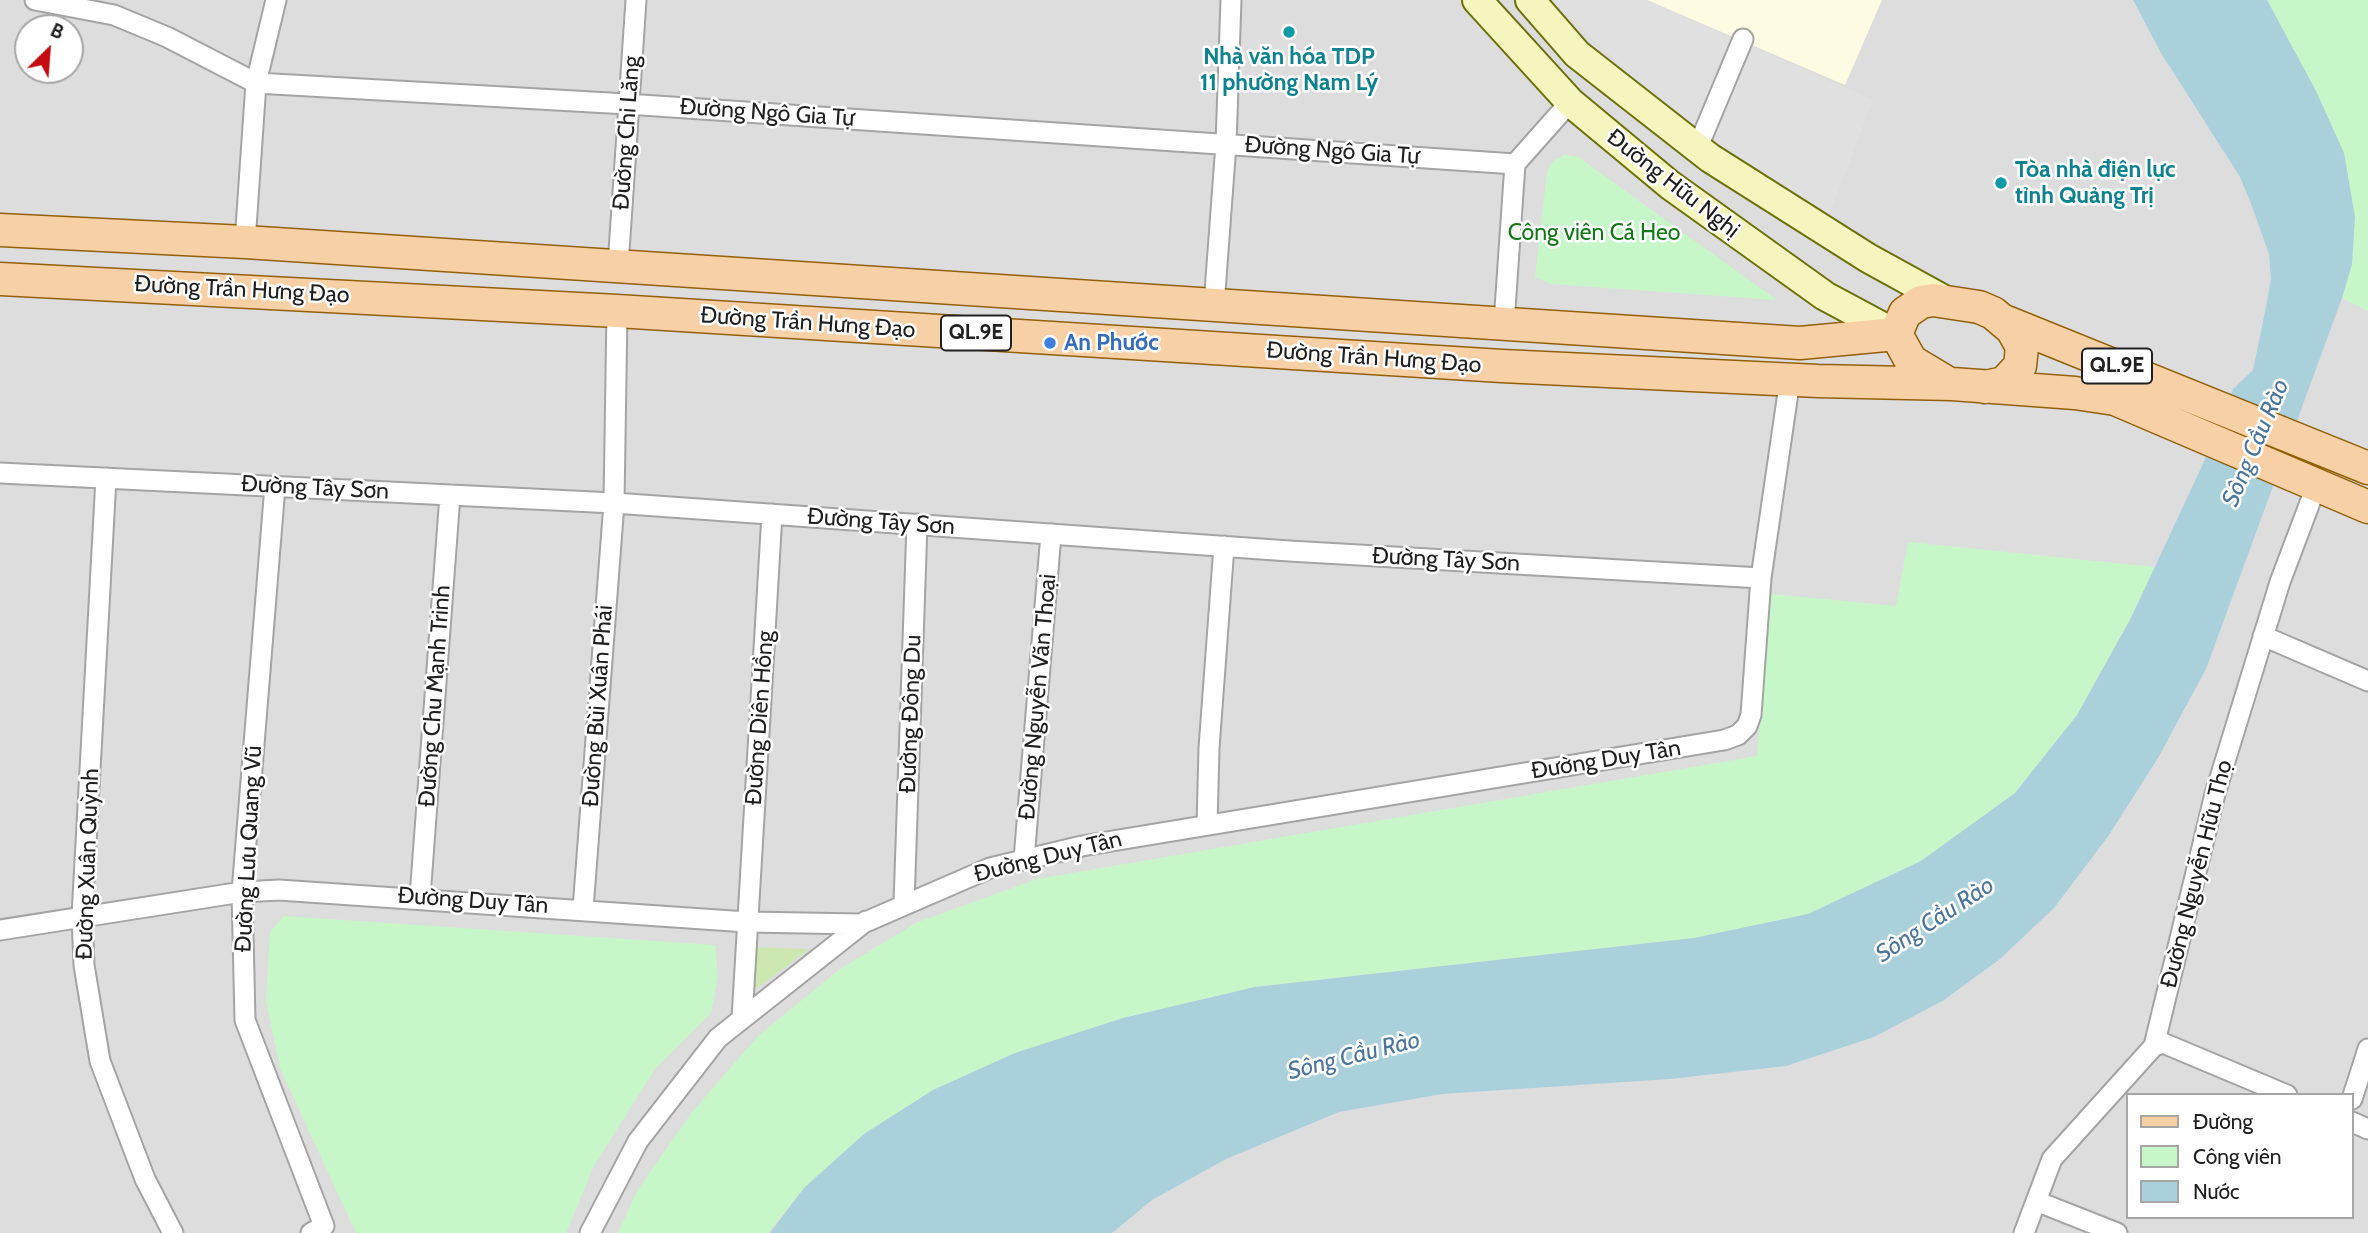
<!DOCTYPE html>
<html>
<head>
<meta charset="utf-8">
<style>
  body { margin:0 }
  #map { position:relative; width:2368px; height:1233px; overflow:hidden; background:#f0ece7; font-family:Cabin,sans-serif }
  canvas { display:block }
  .legend { position:absolute; left:2126px; top:1093px; width:228px; height:126px; box-sizing:border-box; background:#fff; border:2px solid #a6a6a6; margin:0; padding:9px 12px; list-style:none; font-size:21px; color:#202020 }
  .legend li { display:flex; align-items:center; gap:14px; height:35px }
  .legend b { width:35px; border:2px solid #a6a6a6 }
  .north { position:absolute; left:14px; top:14px; width:70px; height:70px; box-sizing:border-box; background:#fff; border:2px solid #a6a6a6; border-radius:50%; rotate:25deg; font-size:19px; font-weight:700; line-height:28px; text-align:center; color:#202020 }
  .north::after { content:''; display:block; margin:auto; width:24px; height:32px; background:#c40b12; clip-path:polygon(50% 0,100% 100%,50% 72%,0 100%) }
</style>
</head>
<body>
<div id="map">
<canvas width="2368" height="1233"></canvas>
<ul class="legend">
<li><b style="height:9px;background:#f7d0a5"></b>Đường</li>
<li><b style="height:19px;background:#c7f7c9"></b>Công viên</li>
<li><b style="height:19px;background:#aad1db"></b>Nước</li>
</ul>
<div class="north">B</div>
</div>
<script>
const ctx = document.querySelector('canvas').getContext('2d');
ctx.lineJoin = 'round';
function fill(path, color) { ctx.fillStyle = color; ctx.fill(path, 'evenodd'); }
const shape = rows => new Path2D(rows.map(r => 'M' + r).join(''));
function strokePath(path, color, width, dash) { ctx.strokeStyle = color; ctx.lineWidth = width; ctx.lineCap = dash ? 'butt' : 'round'; ctx.setLineDash(dash || []); ctx.stroke(path); }
function write(font, color, halo, rows, align = 'center') {
  ctx.font = font + ' Cabin,sans-serif'; ctx.lineWidth = 5; ctx.setLineDash([]); ctx.textBaseline = 'middle'; ctx.strokeStyle = halo; ctx.fillStyle = color; for (const [text, x, y, turn = 0] of rows) {
    ctx.save(); ctx.translate(x, y); ctx.rotate((+turn || 0) * Math.PI / 180); ctx.textAlign = isNaN(turn) ? turn : align; if (halo) ctx.strokeText(text, 0, 0); ctx.fillText(text, 0, 0); ctx.restore();
  }
}
const residential = shape([
  [0,0,2368,0,2368,1233,0,1233],
  [28,28,70,28,70,70,28,70],
  [2128,1095,2352,1095,2352,1217,2128,1217]
]);
const education = shape([
  [1647,0,1882,0,1845,85]
]);
const grass = shape([
  [754,947,809,949,752,992]
]);
const park = shape([
  [2267,0,2368,0,2368,311,2342,298,2352,264,2355,217,2344,153,2316,91],
  [1564,155,1578,157,1777,300,1551,284,1535,277,1547,172,1553,161],
  [1908,542,2155,567,2130,619,2077,715,2015,793,1921,861,1808,914,1694,938,1255,987,1123,1018,1015,1053,933,1090,864,1134,804,1188,768,1233,618,1233,637,1191,692,1112,759,1035,840,969,918,922,1037,879,1757,756,1771,594,1896,606],
  [284,916,715,945,718,976,711,1013,655,1069,594,1166,566,1233,356,1233,280,1068,266,1001,270,932]
]);
const parking = shape([
  [1551,0,1647,0,1873,100,1830,214,1746,163,1658,101]
]);
const water = shape([
  [2133,0,2267,0,2316,91,2344,153,2355,217,2352,264,2342,298,2206,669,2158,758,2109,835,2054,908,2000,959,1944,1000,1874,1037,1786,1066,1670,1079,1442,1094,1339,1112,1226,1159,1152,1200,1112,1233,770,1233,804,1188,864,1134,933,1090,1015,1053,1123,1018,1255,987,1694,938,1808,914,1921,861,2015,793,2077,715,2130,620,2202,466,2233,389,2253,370,2266,307,2271,279,2269,254,2250,201,2240,177,2161,53]
]);
const minor = shape([
  [35,0,114,15,167,37,256,83,627,104,1515,164],
  [1697,149,1743,39],
  [245,242,256,83,276,0],
  [618,266,636,0],
  [1214,305,1226,144,1231,0],
  [1504,323,1515,164,1570,102],
  [0,473,614,503,1289,551,1761,578],
  [106,478,82,916,84,965,100,1061,145,1179,173,1233],
  [275,486,242,892,245,1020,324,1226,311,1233],
  [2263,636,2368,681],
  [1207,825,1209,748,1224,546],
  [1024,859,1051,534],
  [420,897,450,495],
  [904,903,917,524],
  [583,909,614,503,617,311],
  [0,930,242,892,279,890,747,922,861,924,990,868,1082,846,1724,740,1738,735,1747,726,1751,715,1761,578,1790,379],
  [742,1019,772,514],
  [2154,1046,2163,1043,2287,1095],
  [2352,1099,2368,1049],
  [2352,1122,2368,1129],
  [2036,1201,2117,1233],
  [590,1233,638,1141,718,1038,866,921],
  [2024,1233,2052,1159,2154,1046,2215,794,2280,582,2317,484]
]);
const secondary = shape([
  [1477,0,1570,102,1670,185,1825,296,1896,334],
  [1530,0,1577,54,1710,158,1868,258,1948,302]
]);
const primary = shape([
  [0,230,245,242,1800,343,1896,334],
  [0,279,617,311,1502,366,1818,381,1952,384,2075,393,2115,399,2368,507],
  [2004,321,2368,468],
  [1946,382,1911,361,1896,334,1905,313,1921,302,1933,300,1979,307,1993,313,2012,329,2022,347,2020,366,2004,383,1985,387]
]);
const markers = [
  [1289,32,7,"#0f9aa8"],
  [2001,183,7,"#0f9aa8"],
  [1050,343,7,"#3f7fe0"]
];
const shields = [
  [976,333,70],
  [2117,366,70]
];
const shieldNames = [
  ["QL.9E",976,333],
  ["QL.9E",2117,366]
];
const cultureNames = [
  ["Nhà văn hóa TDP",1289,57],
  ["11 phường Nam Lý",1289,83],
  ["Tòa nhà điện lực",2015,170,"left"],
  ["tỉnh Quảng Trị",2015,196,"left"]
];
const streetNames = [
  ["Đường Ngô Gia Tự",767,113,4],
  ["Đường Chi Lăng",627,133,-86],
  ["Đường Ngô Gia Tự",1332,151,4],
  ["Đường Hữu Nghị",1673,184,38],
  ["Đường Trần Hưng Đạo",242,290,3],
  ["Đường Trần Hưng Đạo",808,323,4],
  ["Đường Trần Hưng Đạo",1374,358,4],
  ["Đường Tây Sơn",315,488,3],
  ["Đường Tây Sơn",881,522,4],
  ["Đường Tây Sơn",1446,560,3],
  ["Đường Chu Mạnh Trinh",435,696,-86],
  ["Đường Nguyễn Văn Thoại",1038,697,-85],
  ["Đường Bùi Xuân Phái",598,706,-86],
  ["Đường Đông Du",911,714,-88],
  ["Đường Diên Hồng",760,718,-86],
  ["Đường Duy Tân",1606,760,-9],
  ["Đường Lưu Quang Vũ",249,849,-87],
  ["Đường Duy Tân",1048,857,-14],
  ["Đường Xuân Quỳnh",88,864,-88],
  ["Đường Nguyễn Hữu Thọ",2197,874,-76],
  ["Đường Duy Tân",473,901,4]
];
const parkNames = [
  ["Công viên Cá Heo",1594,233]
];
const shopNames = [
  ["An Phước",1064,343]
];
const waterNames = [
  ["Sông Cầu Rào",2256,443,-67],
  ["Sông Cầu Rào",1935,920,-33],
  ["Sông Cầu Rào",1354,1056,-14]
];
fill(residential, '#dedddd');
fill(education, '#fdfce2');
fill(grass, '#cde7b0');
fill(park, '#c7f7c9');
fill(parking, '#e0e0e0');
fill(water, '#aad1db');
strokePath(minor, '#a4a4a4', 23);
strokePath(secondary, '#6b720b', 32);
strokePath(primary, '#936008', 35);
strokePath(minor, '#fff', 19);
strokePath(secondary, '#f5f6be', 28);
strokePath(primary, '#f7d0a5', 32);
for (const [x, y, r, color] of markers) { const dot = new Path2D(); dot.arc(x, y, r, 0, 2 * Math.PI); ctx.fillStyle = color; ctx.fill(dot); strokePath(dot, '#fff', 2.5); }
for (const [x, y, w] of shields) { const box = new Path2D(); box.roundRect(x - w / 2, y - 17.5, w, 35, 5); ctx.fillStyle = '#fff'; ctx.fill(box); strokePath(box, '#202020', 2); }
write('bold 21px', '#202020', null, shieldNames);
write('bold 23px', '#0d838f', '#fff', cultureNames);
write('23px', '#202020', '#fff', streetNames);
write('23px', '#127a17', '#fff', parkNames);
write('bold 23px', '#366cbe', '#fff', shopNames, 'left');
write('italic 24px', '#4b769c', '#fff', waterNames);
</script>
</body>
</html>
